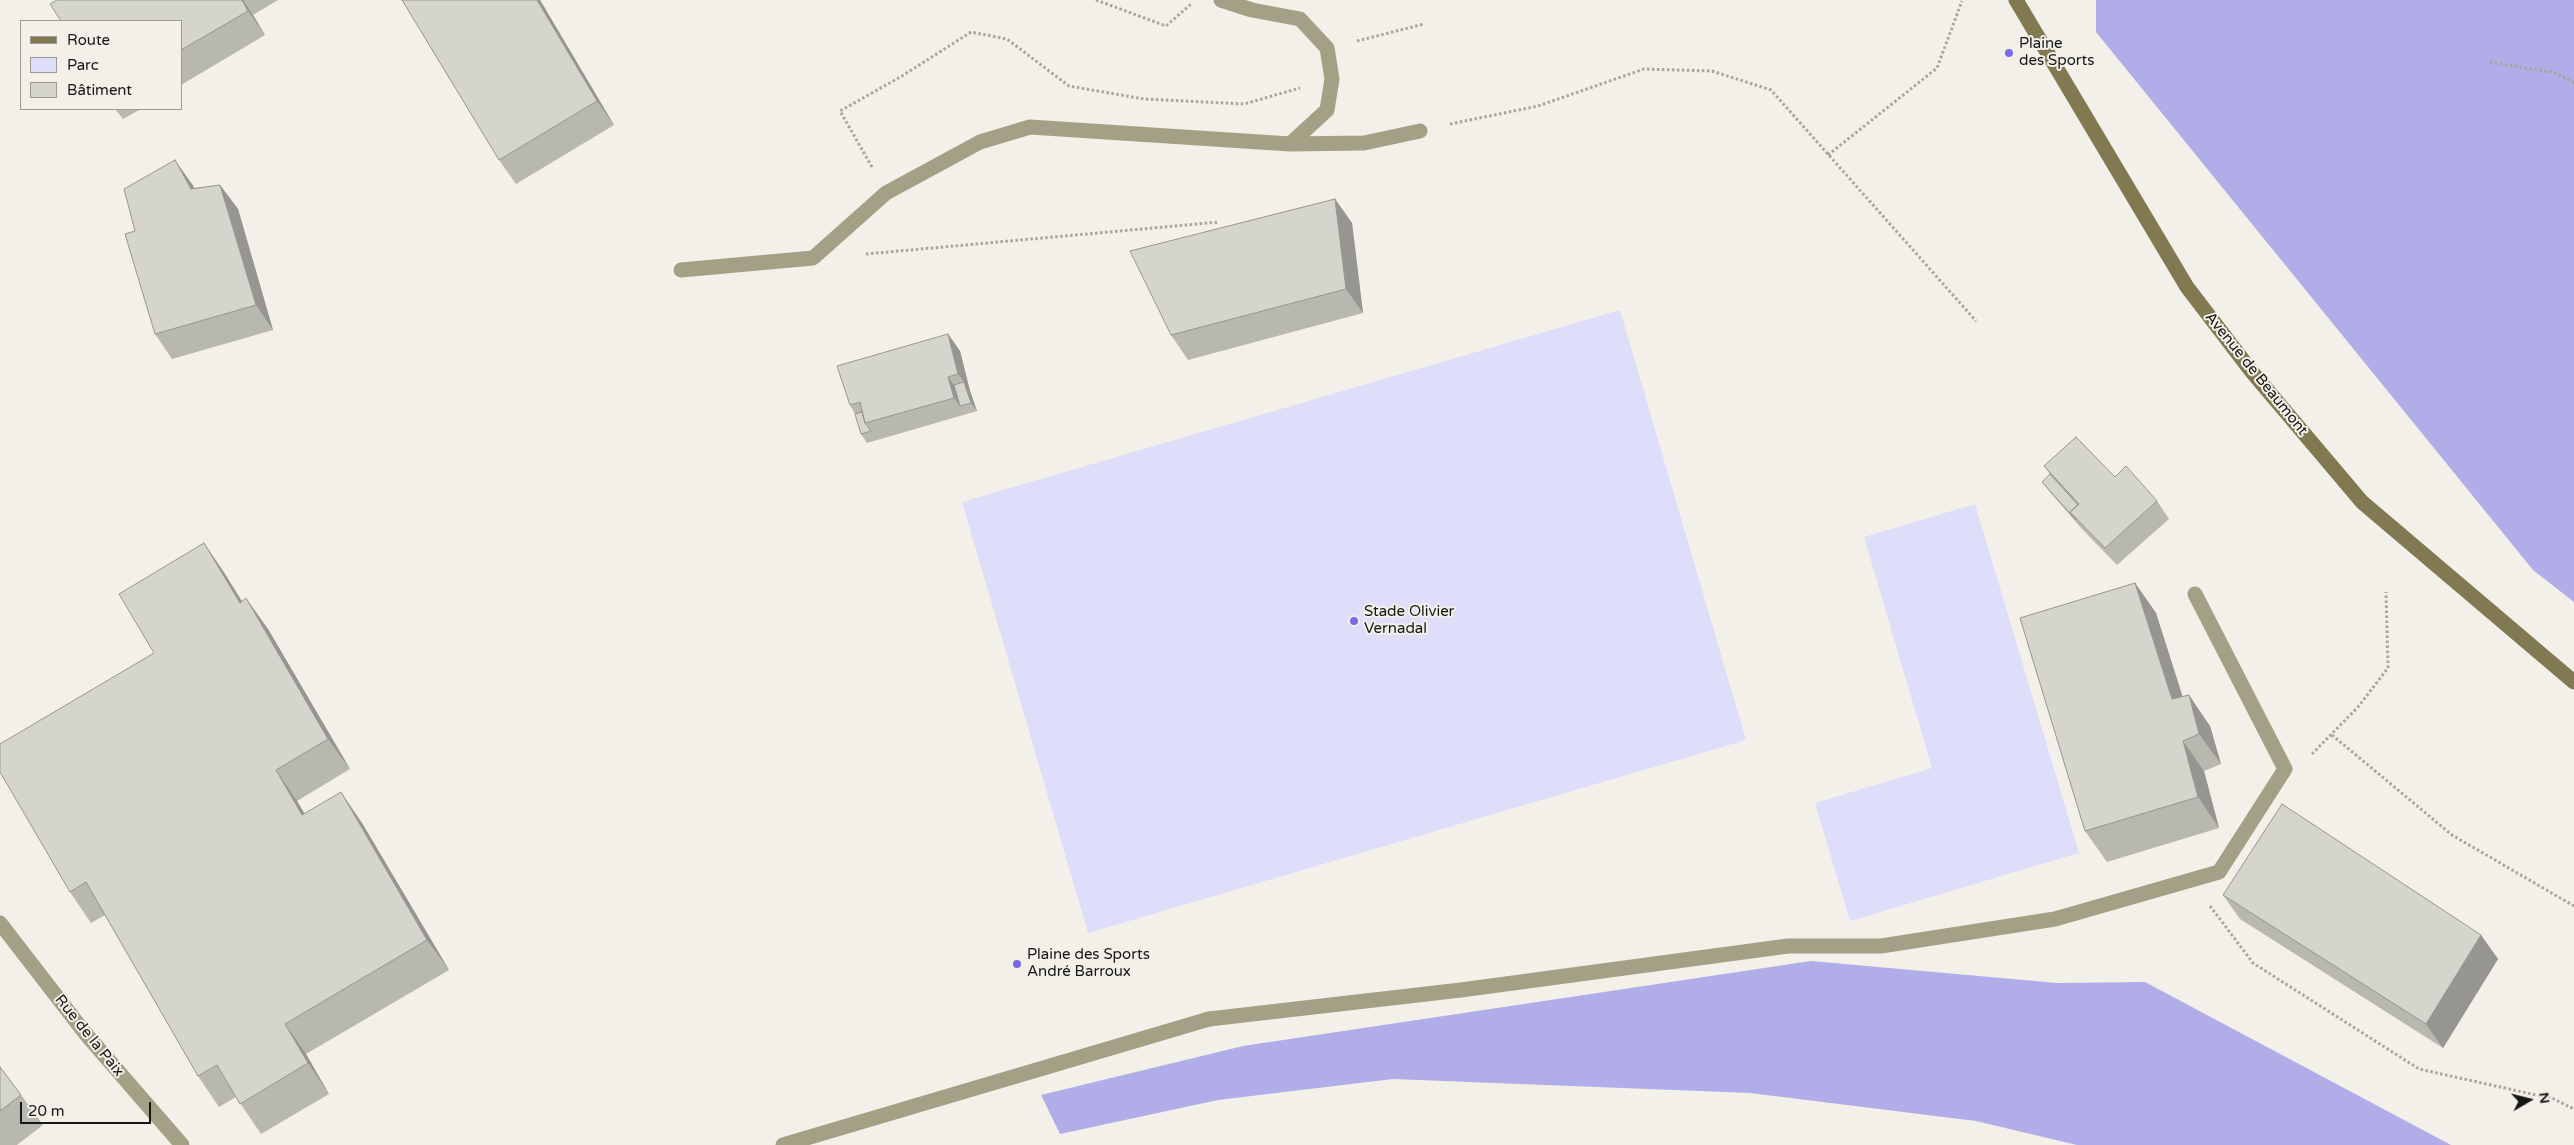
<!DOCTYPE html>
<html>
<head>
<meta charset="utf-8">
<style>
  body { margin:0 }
  #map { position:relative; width:2574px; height:1145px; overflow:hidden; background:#f2f0e8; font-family:"Varela Round",sans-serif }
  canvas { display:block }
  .legend { position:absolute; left:20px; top:20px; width:162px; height:90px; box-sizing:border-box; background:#f2f0e8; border:1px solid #9a9993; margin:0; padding:6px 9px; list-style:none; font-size:15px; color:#161613 }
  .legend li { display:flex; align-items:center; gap:10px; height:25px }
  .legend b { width:25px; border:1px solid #9a9993 }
  .north { position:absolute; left:2504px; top:1075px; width:50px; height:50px; -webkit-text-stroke:4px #f2f0e8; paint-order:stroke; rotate:82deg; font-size:14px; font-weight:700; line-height:20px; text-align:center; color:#161613 }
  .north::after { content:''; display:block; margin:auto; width:18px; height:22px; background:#161613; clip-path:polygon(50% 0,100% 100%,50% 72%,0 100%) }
  .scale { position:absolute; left:20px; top:1102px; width:131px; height:22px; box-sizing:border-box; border:2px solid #161613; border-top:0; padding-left:6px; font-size:15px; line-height:18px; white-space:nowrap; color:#161613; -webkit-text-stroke:4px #f2f0e8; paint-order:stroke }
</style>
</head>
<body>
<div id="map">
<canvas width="2574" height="1145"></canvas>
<ul class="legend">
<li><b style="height:6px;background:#807951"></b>Route</li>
<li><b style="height:14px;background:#dedefb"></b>Parc</li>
<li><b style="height:14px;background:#d6d5cd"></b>Bâtiment</li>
</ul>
<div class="north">N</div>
<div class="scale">20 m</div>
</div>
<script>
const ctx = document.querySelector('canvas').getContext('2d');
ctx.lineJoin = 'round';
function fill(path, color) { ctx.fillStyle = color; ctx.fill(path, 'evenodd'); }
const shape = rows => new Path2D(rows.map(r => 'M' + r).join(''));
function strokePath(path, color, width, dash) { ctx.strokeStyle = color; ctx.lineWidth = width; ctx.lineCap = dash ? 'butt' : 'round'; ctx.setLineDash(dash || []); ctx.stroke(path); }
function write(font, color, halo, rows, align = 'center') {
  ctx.font = font + ' "Varela Round",sans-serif'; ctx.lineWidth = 4; ctx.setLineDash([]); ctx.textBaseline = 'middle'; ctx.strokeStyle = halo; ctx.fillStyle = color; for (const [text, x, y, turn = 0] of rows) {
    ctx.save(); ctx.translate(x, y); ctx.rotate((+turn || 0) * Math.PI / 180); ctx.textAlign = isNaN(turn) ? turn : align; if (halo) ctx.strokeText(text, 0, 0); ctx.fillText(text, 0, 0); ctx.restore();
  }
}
const green = shape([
  [1620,310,1746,740,1088,933,962,502],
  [1975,504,2079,853,1850,921,1815,803,1932,768,1864,537]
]);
const forest = shape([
  [2096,0,2574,0,2574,602,2533,570,2096,32],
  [1811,961,2057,983,2145,982,2451,1145,2077,1145,1976,1121,1750,1093,1393,1079,1218,1100,1060,1134,1041,1095,1243,1046]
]);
const path = shape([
  [1096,0,1166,26,1191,4],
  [1357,41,1424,24],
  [2490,62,2556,73,2574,83],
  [1450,124,1538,106,1644,69,1712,71,1771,90,1976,321],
  [1828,155,1937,68,1962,1],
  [872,167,840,111,902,76,971,32,1007,39,1069,86,1144,99,1244,104,1300,88],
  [866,254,1219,222],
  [2332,735,2452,835,2574,906],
  [2312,754,2358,707,2388,668,2386,592],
  [2210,906,2253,963,2419,1069,2554,1099,2574,1109]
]);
const lane = shape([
  [1290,144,1364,143,1420,131],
  [681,270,813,258,886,193,980,142,1030,127,1290,144,1327,110,1332,79,1327,48,1300,19,1252,10,1221,0],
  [1209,1019,1461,990,1788,946,1881,946,2055,919,2219,872,2285,769,2195,594]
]);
const street = shape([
  [0,923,85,1033,182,1145],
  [783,1145,1209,1019]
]);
const secondary = shape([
  [2016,0,2187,287,2252,372,2362,502,2574,682]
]);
const wall = shape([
  [57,0,278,0,253,15,265,35,181,85,181,21],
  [402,0,540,0,614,125,516,184,499,160],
  [115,109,141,109,123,119],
  [192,184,194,188,220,185,238,209,273,330,172,359,155,334,135,231],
  [1335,199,1352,223,1363,313,1188,360,1171,335],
  [948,334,960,351,970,391,977,411,867,443,861,434,855,414,850,405],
  [2044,466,2115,477,2157,501,2169,519,2117,565,2082,529,2049,491,2042,482,2050,474],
  [204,543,225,574,242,601,268,629,350,769,297,801,305,814,362,823,449,970,306,1054,329,1094,261,1134,236,1097,219,1107,198,1076,105,915,91,923,70,892,154,653],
  [2135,583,2156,613,2182,696,2210,726,2221,764,2204,771,2219,828,2107,862,2085,831],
  [2223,895,2481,935,2498,959,2443,1048,2240,919],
  [0,1067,21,1095,43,1125,17,1145,0,1145]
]);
const shadedWall = shape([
  [242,0,243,0,253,15,265,35,248,11],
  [537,0,540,0,614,125,597,101],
  [175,160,192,184,209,213,191,189],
  [220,185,238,209,273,330,256,305],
  [1335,199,1352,223,1363,313,1346,289],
  [948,334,960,351,970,391,977,411,971,403,964,382,958,374],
  [948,377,960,394,960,406,954,398],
  [204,543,225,574,261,633,240,603],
  [2135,583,2156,613,2193,729,2172,699],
  [246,598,268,629,350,769,328,739],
  [2189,695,2210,726,2221,764,2199,734],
  [2183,741,2204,771,2219,828,2198,797],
  [276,770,297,801,323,846,302,815],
  [341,792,362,823,449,970,427,940],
  [2481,935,2498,959,2443,1048,2426,1024],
  [285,1024,306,1054,329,1094,308,1063]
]);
const building = shape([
  [57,0,242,0,248,11,181,50,181,21,61,21,50,4,57,0],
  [402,0,537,0,597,101,499,160,402,0],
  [175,160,191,189,220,185,256,305,155,334,125,234,135,231,124,189,175,160],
  [1335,199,1346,289,1171,335,1130,251,1335,199],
  [948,334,958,374,948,377,954,398,865,423,860,402,850,405,837,366,948,334],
  [964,382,971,403,960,406,954,385,964,382],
  [862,412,865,423,871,431,861,434,855,414,862,412],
  [2076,437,2115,477,2126,466,2157,501,2105,548,2070,512,2079,504,2044,466,2076,437],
  [2050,474,2078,505,2070,512,2076,520,2042,482,2050,474],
  [204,543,240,603,246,598,328,739,276,770,302,815,341,792,427,940,285,1024,308,1063,240,1104,217,1065,198,1076,86,882,70,892,0,772,0,744,154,653,119,594,204,543],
  [2135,583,2172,699,2189,695,2199,734,2183,741,2198,797,2085,831,2020,618,2135,583],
  [2282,804,2481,935,2426,1024,2223,895,2282,804],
  [0,1067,21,1095,0,1111,0,1067]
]);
const markers = [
  [2009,53,5,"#7b68e3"],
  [1354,621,5,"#7b68e3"],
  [1017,964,5,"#7b68e3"]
];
const poiNames = [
  ["Plaine",2019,44],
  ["des Sports",2019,61],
  ["Stade Olivier",1364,612],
  ["Vernadal",1364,629],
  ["Plaine des Sports",1027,955],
  ["André Barroux",1027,972]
];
const streetNames = [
  ["Avenue de Beaumont",2256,374,51],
  ["Rue de la Paix",89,1036,51]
];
fill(green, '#dedefb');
fill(forest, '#b0ade8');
strokePath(path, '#a7a59f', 3, [2.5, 2.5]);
strokePath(lane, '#a4a085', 15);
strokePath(street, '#a4a085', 15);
strokePath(secondary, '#807951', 15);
fill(wall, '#b8b7b0');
fill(shadedWall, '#969590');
fill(building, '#d6d5cd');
strokePath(building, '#969590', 1);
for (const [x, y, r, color] of markers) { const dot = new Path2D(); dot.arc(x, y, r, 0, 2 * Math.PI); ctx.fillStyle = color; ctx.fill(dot); strokePath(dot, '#f2f0e8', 2); }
write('15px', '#161613', '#f2f0e8', poiNames, 'left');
write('15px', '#161613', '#f2f0e8', streetNames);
</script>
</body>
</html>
